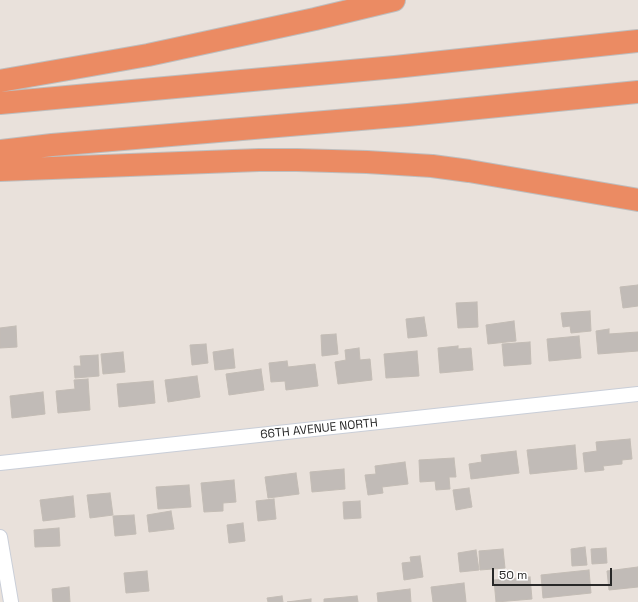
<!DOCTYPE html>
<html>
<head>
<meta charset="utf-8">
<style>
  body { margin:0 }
  #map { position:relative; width:638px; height:602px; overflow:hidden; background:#e9e1db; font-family:"Space Grotesk",sans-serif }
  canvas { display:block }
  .scale { position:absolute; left:492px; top:568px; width:120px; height:18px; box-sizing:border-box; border:2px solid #282828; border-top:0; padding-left:5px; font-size:12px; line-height:14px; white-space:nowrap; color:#282828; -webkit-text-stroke:3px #fff; paint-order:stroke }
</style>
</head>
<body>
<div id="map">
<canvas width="638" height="602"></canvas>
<div class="scale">50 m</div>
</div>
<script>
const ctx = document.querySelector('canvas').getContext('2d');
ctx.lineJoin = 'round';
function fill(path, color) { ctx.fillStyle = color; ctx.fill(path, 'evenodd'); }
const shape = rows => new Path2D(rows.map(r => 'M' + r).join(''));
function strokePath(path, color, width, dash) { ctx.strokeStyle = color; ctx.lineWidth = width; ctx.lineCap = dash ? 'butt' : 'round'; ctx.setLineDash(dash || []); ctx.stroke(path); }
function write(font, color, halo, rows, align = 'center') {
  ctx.font = font + ' "Space Grotesk",sans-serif'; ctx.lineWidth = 3; ctx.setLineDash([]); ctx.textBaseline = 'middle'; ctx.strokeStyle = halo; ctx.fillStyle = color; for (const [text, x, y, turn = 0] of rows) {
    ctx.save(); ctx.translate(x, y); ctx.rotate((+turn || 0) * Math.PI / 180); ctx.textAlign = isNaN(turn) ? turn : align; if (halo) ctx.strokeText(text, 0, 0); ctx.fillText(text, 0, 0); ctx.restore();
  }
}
const building = shape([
  [638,285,638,306,623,308,620,287,638,285],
  [477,302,478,327,458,328,456,303,477,302],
  [590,311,591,331,571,333,570,326,563,327,561,313,590,311],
  [424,317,427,336,408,338,406,319,424,317],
  [514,321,516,341,488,344,486,325,514,321],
  [16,326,17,347,0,348,0,328,16,326],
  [609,329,609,334,638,332,638,351,598,354,596,331,609,329],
  [336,334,338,354,322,356,321,335,336,334],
  [579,336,581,358,549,361,547,339,579,336],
  [530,342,531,364,504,366,502,344,530,342],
  [206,344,208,363,192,365,190,345,206,344],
  [458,346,458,349,471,348,473,370,440,373,438,348,458,346],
  [359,348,360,360,370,359,372,380,338,384,335,362,346,360,345,350,359,348],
  [233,349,235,368,215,370,213,352,233,349],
  [417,351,419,376,386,378,384,354,417,351],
  [123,352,125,372,103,374,101,354,123,352],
  [98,355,99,376,75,378,74,366,81,366,80,356,98,355],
  [287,361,288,367,315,364,318,386,286,390,285,381,271,382,269,363,287,361],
  [261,369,264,390,229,395,226,374,261,369],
  [197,376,200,397,168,402,165,380,197,376],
  [88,379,90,410,58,413,56,391,75,389,74,380,88,379],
  [153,381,155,403,119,407,117,384,153,381],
  [43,392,45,414,12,418,10,396,43,392],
  [630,439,632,459,622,460,622,464,603,466,604,470,585,472,583,453,597,451,596,442,630,439],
  [575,445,577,469,530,474,527,450,575,445],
  [516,451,519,473,471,479,469,464,482,462,481,455,516,451],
  [454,458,456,477,449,477,450,489,436,490,435,481,420,482,419,460,454,458],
  [405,462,408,484,382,487,383,493,368,495,365,475,376,474,375,466,405,462],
  [344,469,345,489,312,492,310,472,344,469],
  [296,473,299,494,268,498,265,477,296,473],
  [234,480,236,502,223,503,223,511,204,512,201,483,234,480],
  [189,485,191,507,158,509,156,487,189,485],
  [469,488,472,507,456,510,453,490,469,488],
  [110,493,113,515,90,518,87,495,110,493],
  [73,496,75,517,43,521,40,500,73,496],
  [274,499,276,519,258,521,256,501,274,499],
  [360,501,361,518,344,519,343,502,360,501],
  [171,511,174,529,149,532,147,515,171,511],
  [134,515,136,534,115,536,113,516,134,515],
  [243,523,245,541,229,543,227,525,243,523],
  [59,528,60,546,35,547,34,530,59,528],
  [585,547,587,565,572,566,571,549,585,547],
  [606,548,607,563,592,564,591,549,606,548],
  [503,549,505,568,480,570,479,551,503,549],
  [476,550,479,570,460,572,458,553,476,550],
  [420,556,423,577,404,580,402,563,411,562,410,557,420,556],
  [638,567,638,587,609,590,607,571,638,567],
  [589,570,591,593,543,598,541,575,589,570],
  [147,571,149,591,126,593,124,573,147,571],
  [530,577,532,599,496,602,494,580,530,577],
  [464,583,466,602,433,602,431,587,464,583],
  [69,587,70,602,53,602,52,589,69,587],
  [410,589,411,602,378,602,377,593,410,589],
  [282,596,283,602,268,602,267,598,282,596],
  [357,596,358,602,324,602,324,599,357,596],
  [311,599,311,602,287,602,311,599]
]);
const minor = shape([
  [0,463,638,394],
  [0,537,11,602]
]);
const motorway = shape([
  [0,81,148,55,315,19,394,0],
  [0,103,395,67,638,41],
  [0,151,52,145,408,115,638,92],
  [0,170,259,160,297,160,367,162,432,166,469,171,638,200]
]);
const streetNames = [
  ["66TH AVENUE NORTH",319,429,-6]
];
fill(building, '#c1bbb7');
strokePath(building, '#c3bcb5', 1);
strokePath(minor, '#c9ced8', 16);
strokePath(motorway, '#bebebe', 24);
strokePath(minor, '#fff', 14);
strokePath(motorway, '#eb8b63', 22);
write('12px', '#282828', '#fff', streetNames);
</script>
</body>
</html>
